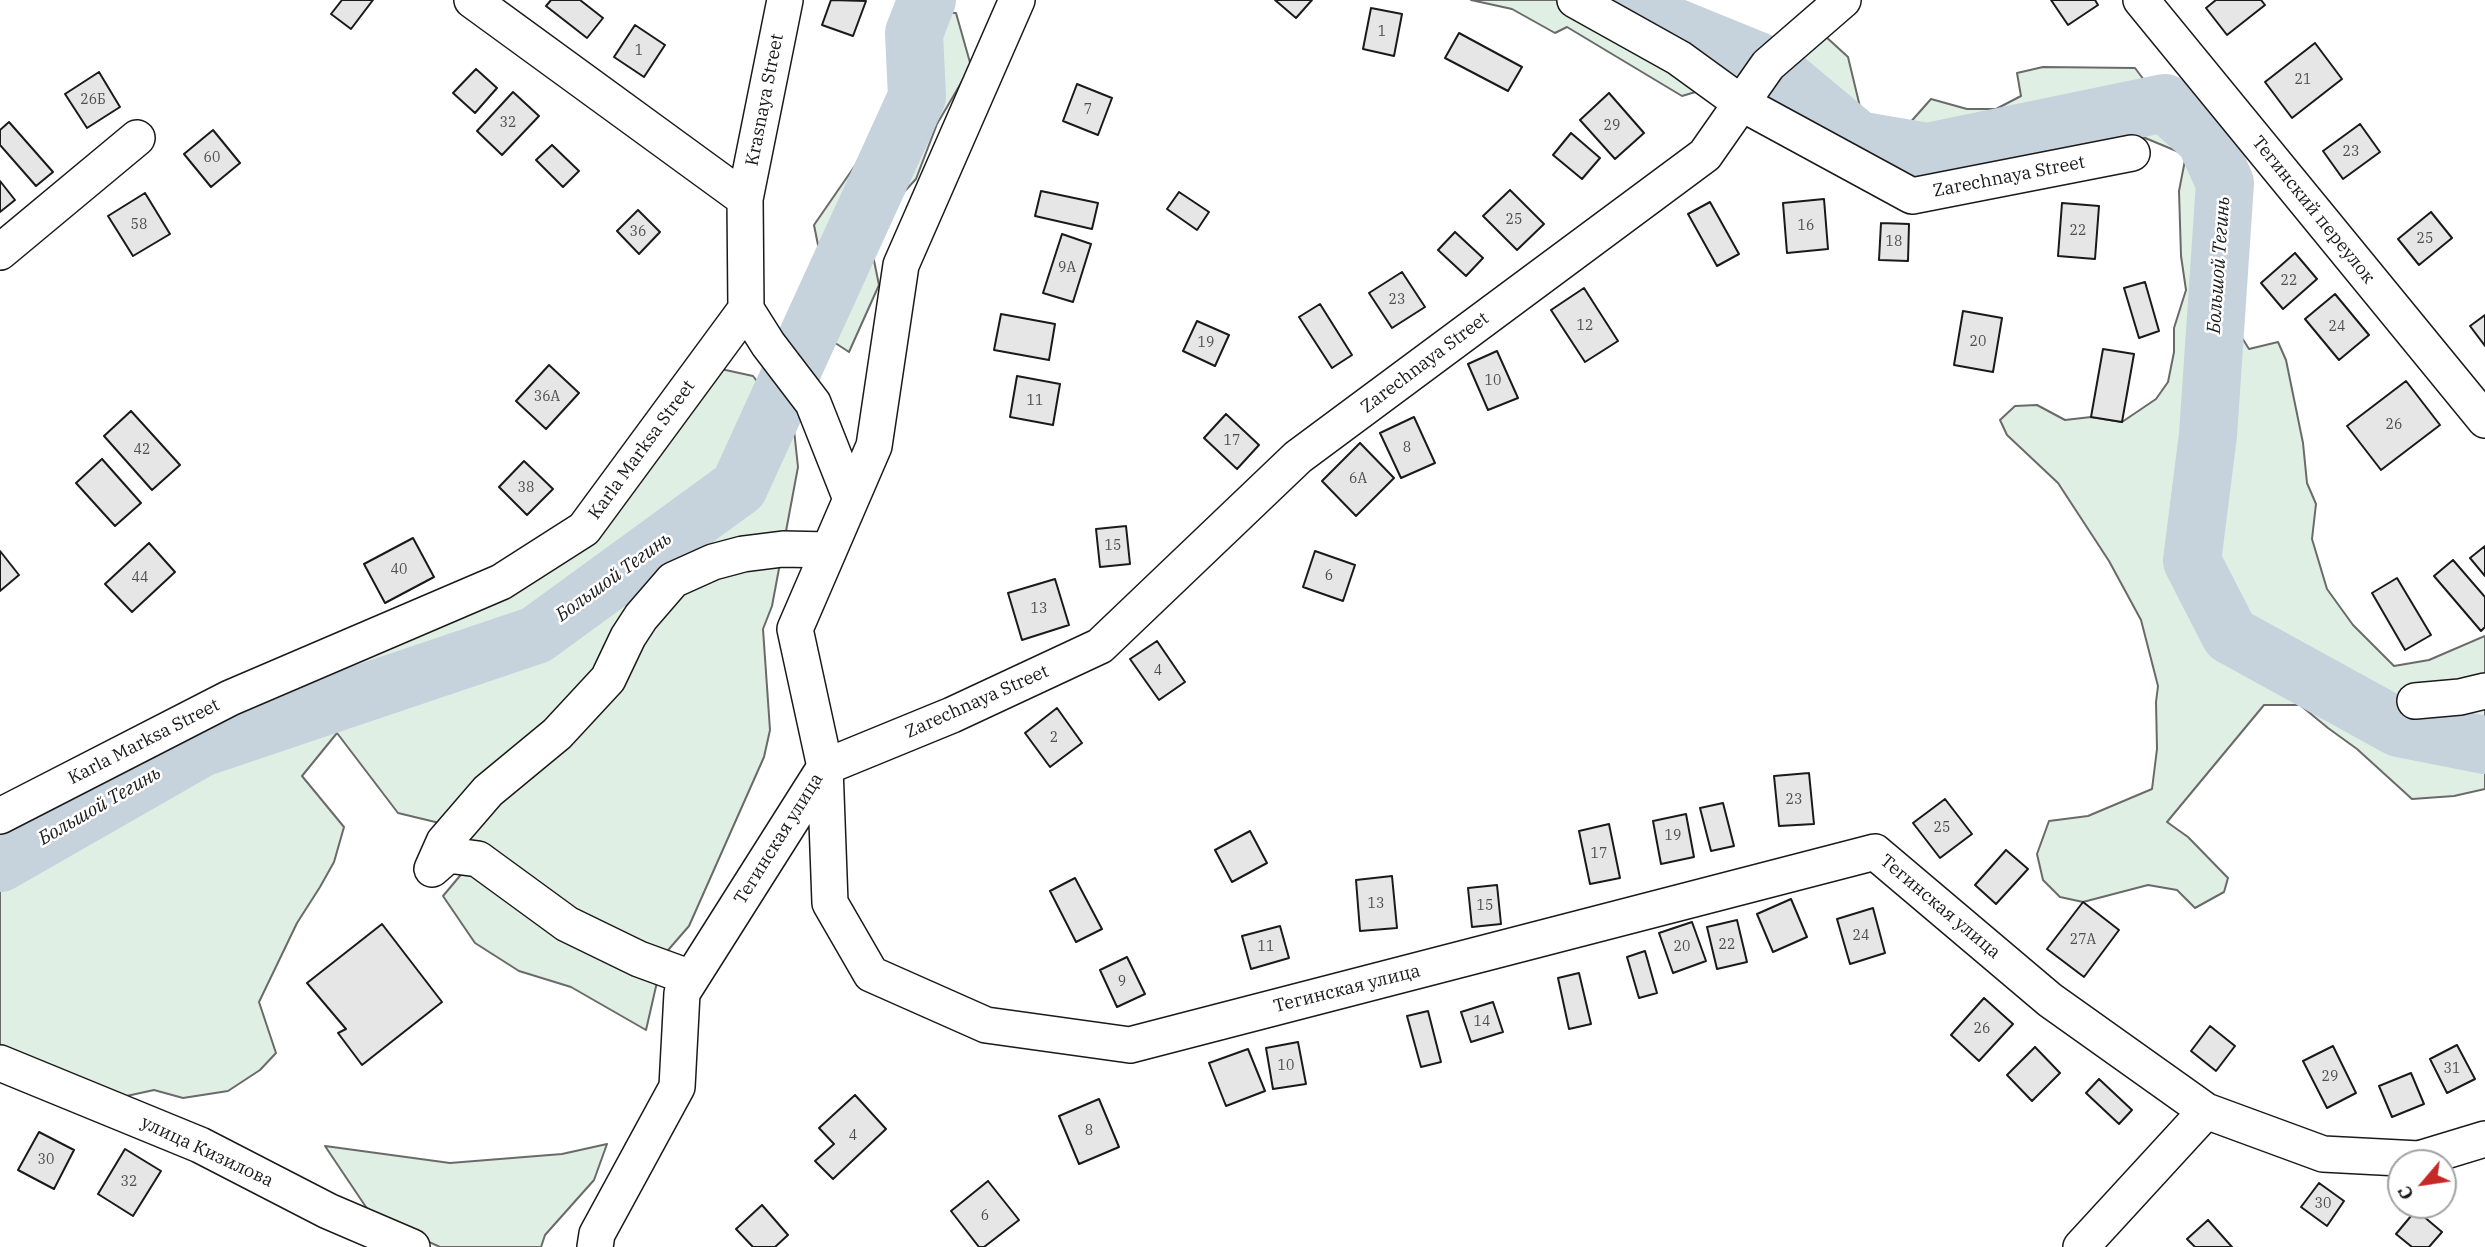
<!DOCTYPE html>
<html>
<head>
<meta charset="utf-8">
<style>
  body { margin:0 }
  #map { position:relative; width:2485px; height:1247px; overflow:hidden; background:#fff; font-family:"IBM Plex Serif",serif }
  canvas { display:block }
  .north { position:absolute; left:2387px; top:1149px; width:70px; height:70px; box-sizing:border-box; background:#fff; border:2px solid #a3a3a3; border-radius:50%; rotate:241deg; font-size:19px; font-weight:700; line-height:28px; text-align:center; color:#1a1a1a }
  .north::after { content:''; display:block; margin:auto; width:24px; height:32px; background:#c62828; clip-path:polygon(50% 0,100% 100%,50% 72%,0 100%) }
</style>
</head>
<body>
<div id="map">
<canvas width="2485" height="1247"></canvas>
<div class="north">С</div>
</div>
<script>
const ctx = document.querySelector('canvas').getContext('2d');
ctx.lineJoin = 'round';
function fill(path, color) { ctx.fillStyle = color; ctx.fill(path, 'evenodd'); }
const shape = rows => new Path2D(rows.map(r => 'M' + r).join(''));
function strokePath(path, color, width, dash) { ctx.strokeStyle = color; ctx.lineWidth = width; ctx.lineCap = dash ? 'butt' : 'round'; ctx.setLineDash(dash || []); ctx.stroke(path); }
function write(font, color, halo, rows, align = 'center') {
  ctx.font = font + ' "IBM Plex Serif",serif'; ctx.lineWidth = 5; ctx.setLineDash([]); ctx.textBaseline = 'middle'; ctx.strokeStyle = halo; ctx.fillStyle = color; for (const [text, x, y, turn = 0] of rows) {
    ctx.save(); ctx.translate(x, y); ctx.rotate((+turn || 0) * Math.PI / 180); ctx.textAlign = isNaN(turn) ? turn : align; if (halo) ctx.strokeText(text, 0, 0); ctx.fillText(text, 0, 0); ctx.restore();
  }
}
const green = shape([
  [1471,0,1590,0,1619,16,1672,11,1747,47,1739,79,1682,96,1567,27,1555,33,1512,9,1471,0],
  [935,12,956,13,971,66,937,124,916,179,868,231,879,285,849,352,797,318,823,270,814,225,890,115,904,61,935,12],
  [1824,35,1848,57,1861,111,1878,131,1908,125,1931,99,1967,109,1996,109,2021,96,2017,73,2043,67,2135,68,2186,136,2187,155,2230,157,2243,173,2236,195,2233,215,2235,269,2231,320,2249,349,2278,342,2286,360,2303,443,2307,483,2316,504,2312,539,2327,589,2353,625,2394,666,2429,660,2485,636,2485,789,2454,796,2412,799,2357,749,2328,728,2300,705,2264,705,2167,822,2188,837,2228,878,2224,892,2195,908,2177,890,2148,885,2083,902,2060,897,2043,880,2037,854,2049,821,2088,816,2152,789,2157,749,2156,702,2158,686,2141,620,2109,561,2058,483,2007,435,2000,420,2015,406,2037,405,2065,420,2091,417,2122,422,2156,399,2168,382,2174,352,2174,328,2186,290,2181,256,2179,191,2186,155,2138,135,2095,136,2048,141,2009,159,1976,169,1939,176,1896,177,1863,158,1829,129,1808,122,1781,107,1770,93,1795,63,1824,35],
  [721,369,753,376,794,430,798,467,772,606,763,629,770,730,764,757,689,926,663,956,646,1030,571,987,519,971,475,943,443,896,464,871,456,827,398,813,337,733,302,776,344,827,334,862,320,887,297,923,259,1002,276,1053,260,1070,228,1091,183,1098,154,1090,122,1097,0,1051,0,816,584,529,721,369],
  [607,1144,594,1180,545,1235,541,1247,440,1247,372,1216,325,1146,450,1163,562,1154,607,1144]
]);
const river = shape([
  [1608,0,1768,65,1858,140,1928,152,2165,103,2205,139,2225,183,2208,435,2192,561,2230,635,2399,728,2485,745],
  [0,863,201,748,536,635,739,487,917,97,914,33,927,0]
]);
const building = shape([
  [342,0,373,0,351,29,331,14,342,0],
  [551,0,580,0,603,18,587,38,546,6,551,0],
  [831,0,866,1,853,36,822,25,831,0],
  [1275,0,1312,0,1296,18,1275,0],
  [2051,0,2095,0,2098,5,2068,25,2051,0],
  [2216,0,2261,0,2265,5,2227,35,2206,8,2216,0],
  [1371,8,1402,14,1394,56,1363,49,1371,8],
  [635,25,665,45,644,77,614,57,635,25],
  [1459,33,1522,67,1508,91,1445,58,1459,33],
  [2315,43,2342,79,2292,118,2265,82,2315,43],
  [476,69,497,88,475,113,453,93,476,69],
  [99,72,120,107,87,128,65,94,99,72],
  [1077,84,1112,98,1098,135,1063,121,1077,84],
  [513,92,539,116,502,155,477,131,513,92],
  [1609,93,1644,133,1615,159,1580,120,1609,93],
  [9,122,53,172,36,186,0,145,0,130,9,122],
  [2360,124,2380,152,2343,179,2323,151,2360,124],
  [213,130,240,163,211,187,184,154,213,130],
  [1571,133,1600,158,1582,179,1553,155,1571,133],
  [552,145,579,171,563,187,536,160,552,145],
  [0,181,15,200,0,212,0,181],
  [1510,190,1544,224,1517,250,1483,216,1510,190],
  [1041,191,1098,203,1092,229,1035,216,1041,191],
  [1179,192,1209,212,1197,230,1167,209,1179,192],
  [145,193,170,234,133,256,108,216,145,193],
  [1824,199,1828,249,1787,253,1783,203,1824,199],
  [1710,202,1739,254,1717,266,1688,214,1710,202],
  [2062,203,2099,206,2095,259,2058,256,2062,203],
  [638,210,660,232,639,254,617,231,638,210],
  [2431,212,2452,238,2419,265,2398,239,2431,212],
  [1881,223,1909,224,1908,261,1879,260,1881,223],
  [1455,232,1483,258,1466,276,1438,250,1455,232],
  [1062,234,1091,244,1073,302,1043,293,1062,234],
  [2295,253,2317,279,2283,309,2261,283,2295,253],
  [1402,272,1425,307,1392,328,1369,293,1402,272],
  [2145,282,2159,331,2139,338,2124,288,2145,282],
  [1584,288,1618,341,1585,362,1551,310,1584,288],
  [2335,294,2369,335,2339,360,2305,319,2335,294],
  [1320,304,1352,355,1332,368,1299,317,1320,304],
  [1963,311,2002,318,1993,372,1954,365,1963,311],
  [1001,314,1055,324,1049,360,994,350,1001,314],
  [2485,315,2485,346,2470,326,2485,315],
  [1197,321,1229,335,1215,366,1183,351,1197,321],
  [2103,349,2134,354,2122,422,2091,417,2103,349],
  [1497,351,1518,398,1488,410,1468,364,1497,351],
  [549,365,579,393,546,429,516,401,549,365],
  [1017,376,1060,384,1053,425,1010,417,1017,376],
  [2406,381,2440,425,2381,470,2347,426,2406,381],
  [131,411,180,465,152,490,104,436,131,411],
  [1226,414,1259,445,1237,469,1204,438,1226,414],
  [1414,417,1435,463,1401,478,1380,433,1414,417],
  [1360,443,1394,478,1356,516,1322,481,1360,443],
  [102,459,141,503,115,526,76,483,102,459],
  [524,461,553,489,527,515,499,487,524,461],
  [1126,526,1130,564,1100,567,1096,529,1126,526],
  [413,538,434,577,385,603,364,564,413,538],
  [149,543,175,572,132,612,105,584,149,543],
  [2485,546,2485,576,2470,558,2485,546],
  [0,551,19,575,0,591,0,551],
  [1315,551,1355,565,1343,601,1303,587,1315,551],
  [2453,560,2485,597,2485,627,2481,631,2434,576,2453,560],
  [2397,578,2431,635,2405,650,2372,593,2397,578],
  [1055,579,1069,625,1022,640,1008,593,1055,579],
  [1157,641,1185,682,1159,700,1130,659,1157,641],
  [1057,708,1082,743,1050,767,1025,733,1057,708],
  [1809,773,1814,824,1779,826,1774,776,1809,773],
  [1945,799,1972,834,1940,858,1913,823,1945,799],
  [1723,803,1734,846,1711,851,1700,808,1723,803],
  [1686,814,1694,857,1661,864,1653,821,1686,814],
  [1609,824,1620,878,1590,884,1579,831,1609,824],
  [1250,831,1267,863,1232,882,1215,850,1250,831],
  [2006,850,2028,869,1996,904,1975,885,2006,850],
  [1392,876,1397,928,1360,931,1356,880,1392,876],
  [1075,878,1102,929,1076,942,1050,891,1075,878],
  [1497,885,1501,924,1472,927,1468,888,1497,885],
  [1791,899,1807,937,1773,952,1757,914,1791,899],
  [2083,902,2119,930,2084,977,2047,949,2083,902],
  [1873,908,1885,953,1850,964,1837,919,1873,908],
  [1737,920,1747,962,1717,969,1707,927,1737,920],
  [1692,922,1706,961,1673,973,1659,933,1692,922],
  [382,924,442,1002,362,1065,338,1033,346,1029,307,983,382,924],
  [1280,926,1289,958,1251,969,1242,936,1280,926],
  [1645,951,1657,993,1639,998,1627,957,1645,951],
  [1127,957,1145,994,1117,1007,1100,970,1127,957],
  [1579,973,1591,1024,1569,1029,1558,978,1579,973],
  [1984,998,2013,1024,1979,1061,1951,1035,1984,998],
  [1493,1002,1503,1032,1471,1042,1461,1012,1493,1002],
  [1428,1011,1441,1062,1421,1067,1407,1016,1428,1011],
  [2210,1026,2235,1046,2216,1071,2191,1051,2210,1026],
  [1298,1042,1306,1084,1273,1089,1266,1048,1298,1042],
  [2457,1045,2475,1079,2447,1093,2430,1059,2457,1045],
  [2333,1046,2356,1093,2327,1108,2303,1061,2333,1046],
  [2035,1047,2060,1073,2032,1101,2007,1075,2035,1047],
  [1248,1049,1265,1091,1226,1106,1209,1063,1248,1049],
  [2411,1073,2424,1104,2392,1117,2379,1086,2411,1073],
  [2099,1079,2132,1110,2119,1124,2086,1093,2099,1079],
  [855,1095,886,1129,833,1179,815,1161,834,1144,819,1128,855,1095],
  [1099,1099,1119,1147,1079,1164,1059,1116,1099,1099],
  [39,1132,74,1150,54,1189,18,1170,39,1132],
  [125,1149,161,1171,133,1216,98,1194,125,1149],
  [988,1181,1019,1220,984,1247,979,1247,951,1211,988,1181],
  [2319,1183,2344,1201,2327,1226,2301,1207,2319,1183],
  [762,1205,788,1235,775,1247,753,1247,736,1229,762,1205],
  [2416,1210,2442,1232,2429,1247,2412,1247,2396,1234,2416,1210],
  [2208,1220,2232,1247,2195,1247,2187,1239,2208,1220]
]);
const minor = shape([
  [472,0,745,199],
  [1017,0,901,265,874,446,795,629,825,767,830,903,871,974,986,1025,1130,1045,1875,852,2050,1000,2206,1111,2323,1154,2419,1159,2485,1139],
  [1575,0,1679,58,1741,103,1912,196,2132,153],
  [2141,0,2485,420],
  [0,252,137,138],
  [746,309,768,344,813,403,851,499],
  [2415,701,2460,697,2485,691],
  [825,767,952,715,1100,646,1298,457,1705,155,1768,65,1843,0],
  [0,816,230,698,501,582,584,529,746,309,745,199,785,0],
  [691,978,639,959,567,924,478,859,448,855,432,869,444,842,488,791,557,734,608,679,628,637,641,617,673,580,713,562,743,554,783,549,829,550],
  [0,1063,200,1145,328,1211,412,1247],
  [595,1247,597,1234,677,1087,682,993,825,767],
  [2081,1247,2206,1111]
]);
const numberNames = [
  ["1",1382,32],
  ["1",639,51],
  ["21",2303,80],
  ["26Б",93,100],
  ["7",1088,110],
  ["32",508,123],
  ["29",1612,126],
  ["23",2351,152],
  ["60",212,158],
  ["25",1514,220],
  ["58",139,225],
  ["16",1806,226],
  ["22",2078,231],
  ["36",638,232],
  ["25",2425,239],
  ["18",1894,242],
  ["9А",1067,268],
  ["22",2289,281],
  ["23",1397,300],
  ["12",1585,326],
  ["24",2337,327],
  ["20",1978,342],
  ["19",1206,343],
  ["10",1493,381],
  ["36А",547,397],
  ["11",1035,401],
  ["26",2394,425],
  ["17",1232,441],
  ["8",1407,448],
  ["42",142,450],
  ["6А",1358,479],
  ["38",526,488],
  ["15",1113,546],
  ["40",399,570],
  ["6",1329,576],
  ["44",140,578],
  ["13",1039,609],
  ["4",1158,671],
  ["2",1054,738],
  ["23",1794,800],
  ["25",1942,828],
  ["19",1673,836],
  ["17",1599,854],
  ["13",1376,904],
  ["15",1485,906],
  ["24",1861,936],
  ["27А",2083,940],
  ["22",1727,945],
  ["11",1266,947],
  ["20",1682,947],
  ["9",1122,982],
  ["14",1482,1022],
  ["26",1982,1029],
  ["10",1286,1066],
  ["31",2452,1069],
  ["29",2330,1077],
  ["8",1089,1131],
  ["4",853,1136],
  ["30",46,1160],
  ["32",129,1182],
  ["30",2323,1204],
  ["6",985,1216]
];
const streetNames = [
  ["Krasnaya Street",765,100,-79],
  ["Zarechnaya Street",2009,177,-11],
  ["Тегинский переулок",2313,210,51],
  ["Zarechnaya Street",1425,363,-37],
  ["Karla Marksa Street",642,450,-54],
  ["Zarechnaya Street",977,702,-24],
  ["Karla Marksa Street",144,742,-27],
  ["Тегинская улица",779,839,-58],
  ["Тегинская улица",1940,907,40],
  ["Тегинская улица",1347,989,-14],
  ["улица Кизилова",207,1152,25]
];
const waterNames = [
  ["Большой Тегинь",2219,265,-86],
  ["Большой Тегинь",614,577,-36],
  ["Большой Тегинь",100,806,-30]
];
fill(green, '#e0efe3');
strokePath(green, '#6a6a6a', 2);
strokePath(river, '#c6d2dc', 58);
fill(building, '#e6e6e6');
strokePath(building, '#1a1a1a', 2);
strokePath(minor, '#1a1a1a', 38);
strokePath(minor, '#fff', 35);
write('14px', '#4d4d4d', null, numberNames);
write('18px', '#1a1a1a', '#fff', streetNames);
write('italic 19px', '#1a1a1a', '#fff', waterNames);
</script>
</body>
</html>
